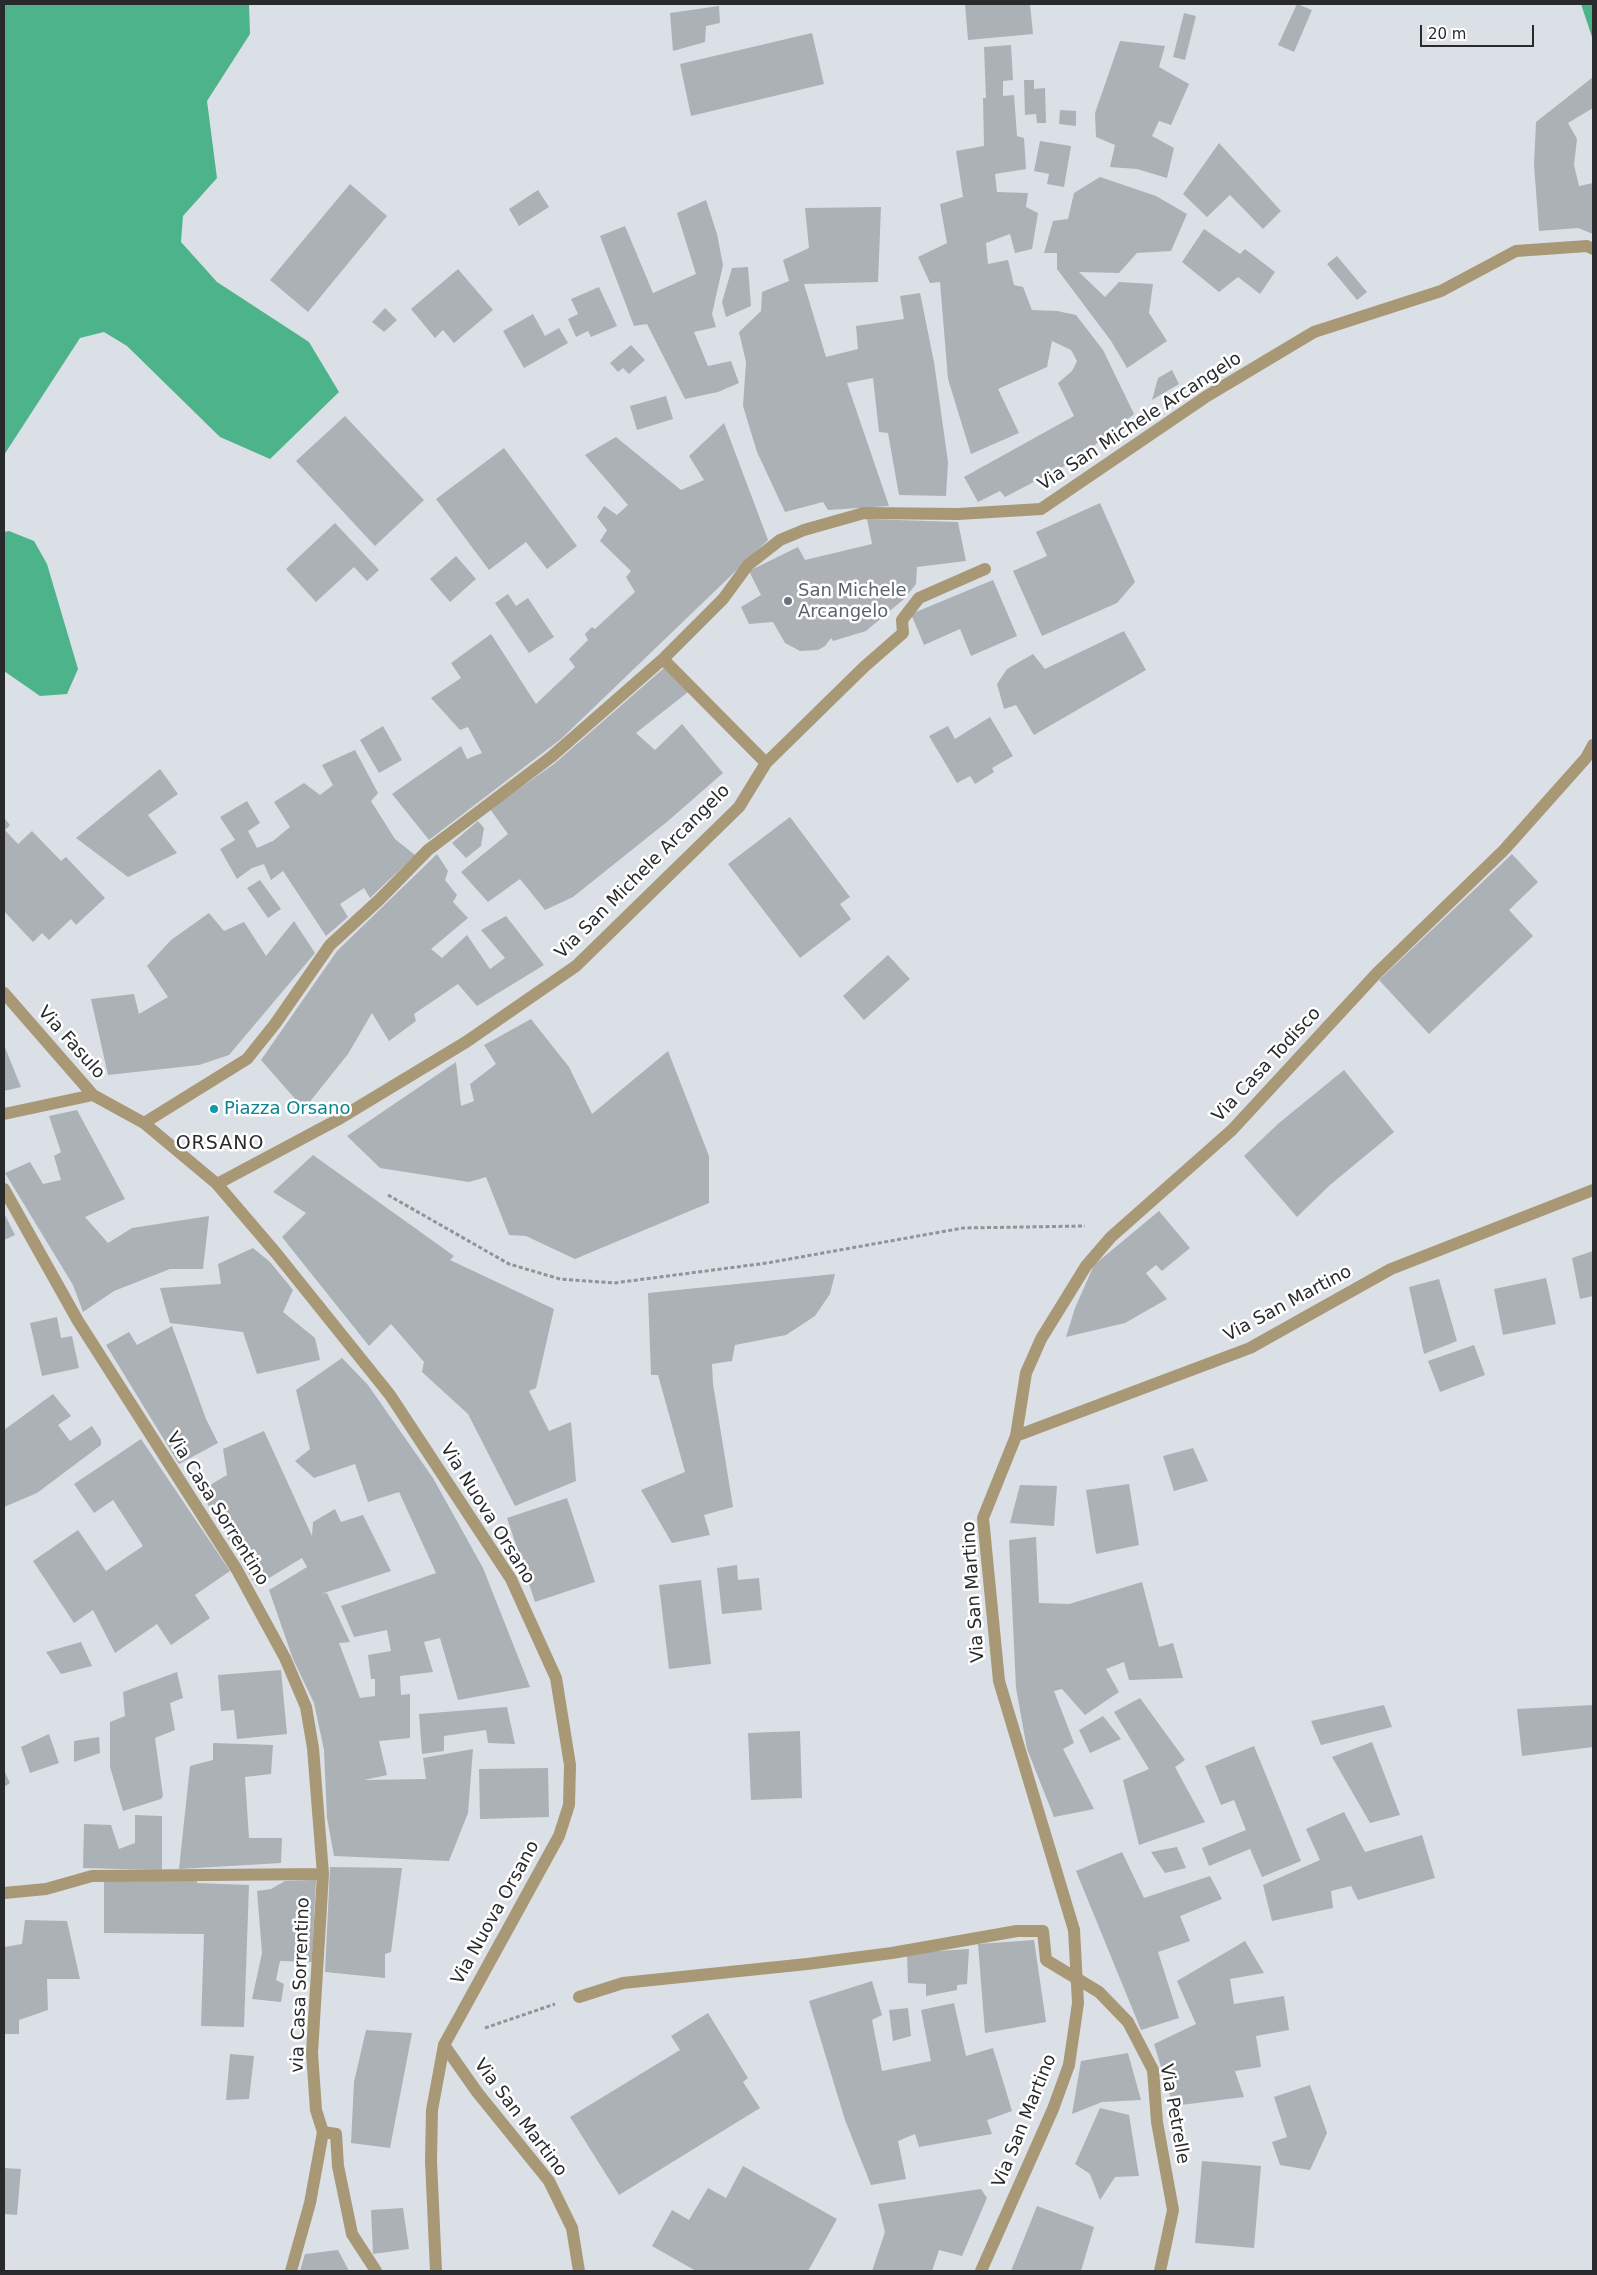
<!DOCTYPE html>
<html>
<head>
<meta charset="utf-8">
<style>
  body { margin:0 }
  #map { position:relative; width:1597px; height:2275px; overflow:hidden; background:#dae0e5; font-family:"DejaVu Sans",sans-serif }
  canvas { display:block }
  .frame { position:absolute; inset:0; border:5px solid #282a2c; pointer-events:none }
  .scale { position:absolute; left:1420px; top:25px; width:114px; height:22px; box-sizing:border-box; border:2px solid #282a2c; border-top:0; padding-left:6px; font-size:15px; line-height:18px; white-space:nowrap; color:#282a2c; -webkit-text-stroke:4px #fff; paint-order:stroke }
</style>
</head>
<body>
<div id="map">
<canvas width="1597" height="2275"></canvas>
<div class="frame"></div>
<div class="scale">20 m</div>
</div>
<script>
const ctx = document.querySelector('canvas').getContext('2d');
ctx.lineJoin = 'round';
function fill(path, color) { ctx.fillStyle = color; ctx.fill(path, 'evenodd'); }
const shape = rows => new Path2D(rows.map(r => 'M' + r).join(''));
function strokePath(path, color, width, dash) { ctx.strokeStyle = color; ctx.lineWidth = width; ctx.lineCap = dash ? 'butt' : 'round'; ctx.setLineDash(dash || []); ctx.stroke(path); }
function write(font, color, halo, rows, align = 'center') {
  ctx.font = font + ' "DejaVu Sans",sans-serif'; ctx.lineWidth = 5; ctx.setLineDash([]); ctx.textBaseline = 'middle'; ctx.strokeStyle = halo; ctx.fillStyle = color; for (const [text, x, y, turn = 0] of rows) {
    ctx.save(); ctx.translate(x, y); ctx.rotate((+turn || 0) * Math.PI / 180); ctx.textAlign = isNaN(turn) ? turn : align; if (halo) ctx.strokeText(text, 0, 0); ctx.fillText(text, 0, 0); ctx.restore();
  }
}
const forest = shape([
  [4,4,249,4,250,34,207,101,217,178,183,216,181,242,217,282,309,342,339,392,270,459,220,437,127,346,104,332,80,338,4,455],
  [1581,4,1593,4,1593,40],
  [9,531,34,541,47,564,78,669,67,694,40,696,4,671,4,532]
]);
const building = shape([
  [965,4,1030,4,1033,34,968,40],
  [1297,4,1312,10,1294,52,1278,45],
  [719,6,720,23,706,26,705,42,673,51,670,13],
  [1184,13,1196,16,1185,60,1173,57],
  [812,33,824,84,691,116,680,64],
  [1120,41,1165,46,1159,67,1189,84,1171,125,1159,121,1152,136,1174,148,1167,178,1137,169,1110,167,1115,145,1096,137,1095,113],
  [1011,45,1013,80,1003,81,1003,96,1014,95,1017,136,1024,138,1026,169,995,174,997,192,1028,193,1026,207,1038,213,1032,249,1015,253,1010,234,986,243,988,264,1008,260,1014,285,1023,287,1032,310,1057,311,1076,315,1103,350,1134,414,1076,460,1005,497,1000,491,978,502,964,477,1074,416,1058,383,1072,371,1077,361,1071,350,1052,341,1047,367,998,389,1019,433,971,454,948,379,940,282,930,283,918,257,947,243,940,204,963,197,956,151,984,146,983,98,986,98,984,47],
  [1593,77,1593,108,1568,123,1577,139,1574,165,1579,186,1593,183,1593,234,1578,228,1539,231,1534,165,1536,122],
  [1024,80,1034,80,1034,89,1045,88,1046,123,1037,123,1036,114,1025,115],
  [1060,110,1076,111,1076,126,1059,124],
  [1040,141,1071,146,1064,187,1047,184,1049,174,1034,171],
  [1219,143,1281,211,1263,229,1230,195,1207,217,1183,194],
  [1100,177,1156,196,1187,214,1171,251,1137,253,1119,273,1079,272,1105,297,1119,282,1153,284,1149,313,1167,341,1127,368,1111,341,1057,269,1057,253,1044,253,1053,221,1068,219,1074,193],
  [350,184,387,216,308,312,270,280],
  [538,190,549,207,519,226,509,209],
  [706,200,717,234,723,265,712,314,716,327,694,332,708,366,731,361,739,383,718,392,685,399,647,324,634,326,600,236,625,226,653,293,696,274,677,213],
  [881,207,878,282,804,284,826,357,858,349,856,326,904,319,900,296,920,293,934,362,948,462,946,496,899,495,888,433,879,432,873,378,847,383,889,506,828,510,823,502,785,512,757,452,743,406,746,362,739,332,761,311,762,292,789,281,783,260,809,248,805,208],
  [1204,229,1240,254,1245,249,1275,272,1260,294,1238,277,1219,292,1182,262],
  [1337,256,1367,292,1357,300,1327,264],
  [748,267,751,306,726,317,722,302,732,268],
  [458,269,493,310,454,343,443,330,435,338,411,309],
  [599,287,617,326,591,337,588,331,576,337,568,319,578,314,571,299],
  [385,308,397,320,384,332,372,322],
  [533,314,545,336,559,328,568,343,524,368,503,331],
  [631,345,645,360,629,374,623,368,618,372,610,363],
  [1172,370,1179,384,1152,400,1158,378],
  [666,396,673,419,637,430,630,406],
  [345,416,424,500,375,546,296,461],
  [724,423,768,540,561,739,429,840,392,794,461,746,467,759,482,753,468,727,460,730,431,698,461,678,451,663,491,634,536,704,575,667,569,659,588,640,585,634,592,627,595,629,635,592,626,577,631,571,600,541,607,530,597,517,604,506,617,515,628,505,585,455,616,437,681,490,704,480,689,456],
  [504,448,577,546,547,569,526,542,489,570,436,499],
  [1100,503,1135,582,1117,603,1042,636,1013,571,1047,556,1036,532],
  [867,519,958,522,966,561,917,567,916,584,904,599,866,631,833,641,831,638,825,646,818,650,800,651,785,643,773,622,749,624,741,607,761,595,749,571,798,547,805,560,872,544],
  [335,523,379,570,367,581,354,567,316,602,286,569],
  [456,556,476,579,450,602,430,579],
  [993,580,1017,636,971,656,960,629,924,645,911,614],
  [508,594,516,606,528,598,554,637,529,653,495,603],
  [1124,631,1146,670,1034,735,1016,705,1004,709,997,684,1007,669,1033,654,1045,669],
  [664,668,688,692,636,733,655,750,682,724,723,773,668,821,573,897,545,910,520,879,488,902,461,872,508,834,490,809,554,764],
  [990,717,1013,756,992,768,994,772,975,784,970,776,957,783,929,736,948,726,955,739],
  [383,726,402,760,379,773,360,740],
  [355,750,378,793,371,801,395,839,415,855,370,898,364,888,340,904,348,917,326,936,283,871,271,880,264,864,252,868,237,879,220,849,235,840,220,817,247,801,260,823,248,831,257,848,273,841,290,827,274,802,304,783,320,795,333,785,322,765],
  [160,769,178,794,148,815,177,853,128,877,76,838],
  [790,817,850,897,840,904,851,919,800,958,728,864],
  [4,818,10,825,5,830,18,844,32,831,61,861,66,857,105,898,76,925,71,919,49,940,42,933,33,942,4,911],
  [478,821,484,828,481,846,466,858,452,843],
  [437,854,448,871,445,880,457,895,453,902,468,918,431,949,442,958,467,935,490,969,505,958,481,930,506,916,544,965,477,1006,458,984,414,1014,416,1021,389,1041,372,1013,348,1054,304,1109,261,1060,337,951],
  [1512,854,1538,882,1509,910,1533,936,1429,1034,1379,980],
  [260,880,281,909,268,918,247,888],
  [209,913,224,931,244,922,266,956,294,921,315,953,229,1055,199,1065,108,1075,91,999,134,994,139,1014,168,997,147,966,171,940],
  [888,955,910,979,864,1020,843,996],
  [531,1019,569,1067,592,1114,668,1051,709,1156,709,1203,575,1259,526,1236,509,1235,486,1177,469,1182,380,1168,347,1136,456,1062,461,1106,474,1101,470,1084,496,1064,484,1045],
  [4,1045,21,1087,4,1091],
  [1344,1070,1394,1132,1330,1185,1297,1217,1244,1156,1279,1123],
  [77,1110,125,1199,85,1217,108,1243,132,1228,209,1216,203,1269,170,1269,114,1291,83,1312,73,1285,5,1173,30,1162,43,1184,61,1180,54,1156,61,1152,49,1116],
  [313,1155,454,1256,450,1260,554,1309,536,1388,529,1391,549,1431,571,1422,576,1481,515,1506,468,1414,422,1372,424,1362,391,1324,369,1346,282,1237,306,1213,273,1192],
  [1159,1211,1190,1248,1162,1271,1156,1265,1146,1273,1167,1299,1125,1323,1066,1337,1075,1308,1094,1265],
  [4,1213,15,1235,4,1240],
  [253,1248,270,1262,293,1290,283,1312,315,1338,320,1360,257,1374,243,1332,170,1323,160,1288,221,1284,218,1264],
  [1593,1251,1593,1296,1580,1299,1572,1258],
  [835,1274,830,1294,815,1316,786,1335,735,1345,732,1361,712,1364,713,1384,733,1507,704,1515,710,1535,672,1543,641,1490,685,1472,658,1375,651,1375,648,1293],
  [1546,1278,1556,1324,1503,1335,1494,1289],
  [1439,1279,1457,1341,1424,1354,1409,1287],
  [57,1317,61,1338,72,1336,79,1368,42,1376,30,1323],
  [172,1326,206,1419,218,1443,179,1464,106,1345,129,1332,137,1345],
  [1474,1345,1485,1375,1440,1392,1428,1361],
  [342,1358,368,1385,433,1478,483,1568,530,1687,458,1700,440,1638,424,1642,433,1672,400,1676,401,1695,410,1694,410,1738,379,1741,387,1775,364,1780,426,1779,423,1758,473,1749,468,1813,449,1861,334,1856,327,1818,324,1750,314,1703,293,1659,269,1590,307,1567,302,1558,256,1586,200,1491,227,1475,223,1449,264,1431,312,1536,313,1522,335,1509,341,1522,363,1515,391,1571,321,1594,327,1593,350,1642,339,1643,360,1698,375,1696,375,1679,371,1679,368,1655,391,1651,387,1630,354,1637,341,1606,436,1573,399,1492,368,1502,355,1464,314,1478,295,1461,310,1449,296,1390],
  [53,1394,71,1416,58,1425,70,1441,92,1426,101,1440,101,1445,37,1493,4,1507,4,1430],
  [141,1439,230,1571,195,1595,210,1618,171,1645,157,1624,115,1653,93,1610,74,1623,33,1561,78,1530,106,1571,143,1546,113,1500,94,1513,74,1484],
  [1193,1448,1208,1481,1174,1491,1163,1456],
  [1129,1484,1139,1545,1096,1554,1086,1490],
  [1020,1485,1057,1486,1054,1526,1010,1523],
  [567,1498,595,1582,535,1602,507,1518],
  [1036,1537,1039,1603,1069,1604,1142,1582,1159,1647,1173,1643,1183,1678,1129,1680,1124,1662,1106,1669,1119,1692,1085,1715,1062,1689,1054,1691,1074,1743,1063,1749,1094,1809,1054,1817,1027,1749,1016,1688,1009,1540],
  [737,1565,738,1580,759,1578,762,1610,722,1614,717,1568],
  [701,1580,711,1664,669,1669,659,1585],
  [81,1642,92,1666,61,1674,46,1652],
  [281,1670,287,1734,237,1739,234,1710,221,1711,218,1675],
  [177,1672,183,1698,170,1703,175,1730,155,1738,163,1796,161,1799,123,1811,110,1767,110,1722,125,1716,123,1692],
  [1140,1698,1185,1760,1175,1767,1205,1822,1139,1845,1123,1780,1149,1769,1114,1712],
  [1384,1705,1392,1727,1321,1745,1311,1721],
  [1593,1705,1593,1747,1522,1756,1517,1709],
  [507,1707,515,1744,488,1743,486,1730,444,1736,444,1751,422,1754,419,1714],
  [1103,1716,1121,1739,1090,1753,1079,1730],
  [800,1731,802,1798,751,1800,748,1733],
  [49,1734,59,1763,30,1773,21,1747],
  [99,1737,100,1753,74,1762,74,1741],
  [1372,1742,1400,1815,1370,1823,1332,1757],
  [213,1743,273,1745,271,1774,245,1777,249,1838,282,1838,281,1863,179,1869,190,1766,213,1760],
  [1254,1746,1301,1861,1262,1877,1250,1849,1209,1866,1202,1848,1246,1830,1234,1800,1221,1805,1205,1766],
  [548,1768,549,1817,480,1819,479,1769],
  [4,1770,10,1783,4,1787],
  [1344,1812,1365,1852,1422,1835,1435,1878,1358,1900,1351,1886,1331,1891,1333,1908,1272,1921,1263,1885,1320,1860,1306,1829],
  [135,1815,162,1816,162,1870,83,1868,84,1824,111,1825,119,1849,135,1843],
  [1177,1847,1186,1868,1165,1873,1151,1852],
  [1122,1852,1144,1898,1210,1876,1222,1899,1180,1916,1190,1941,1158,1952,1179,2018,1141,2030,1076,1871],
  [330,1867,402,1868,391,1952,385,1954,385,1978,325,1972],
  [104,1880,197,1881,197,1883,249,1885,244,2027,201,2026,204,1934,104,1933],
  [316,1880,312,1962,280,1961,276,1980,284,1984,281,2002,252,1999,262,1953,257,1891,271,1889,285,1881],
  [25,1920,67,1921,80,1979,47,1979,48,2010,19,2020,19,2034,4,2034,4,1947,22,1944],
  [1034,1940,1046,2022,985,2033,978,1944],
  [1245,1941,1264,1973,1230,1979,1234,2004,1284,1996,1289,2030,1256,2036,1261,2067,1235,2071,1244,2097,1173,2106,1154,2044,1196,2024,1177,1981],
  [969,1949,967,1984,957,1985,957,1990,926,1996,926,1984,908,1983,907,1953],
  [872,1981,882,2015,872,2020,882,2071,931,2061,921,2010,954,2003,966,2056,993,2048,1012,2111,987,2120,992,2134,919,2147,915,2134,898,2141,906,2179,871,2185,845,2120,809,2001],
  [908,2008,911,2036,893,2041,889,2010],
  [708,2013,748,2078,743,2082,760,2108,619,2195,570,2117,680,2050,671,2036],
  [366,2030,412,2033,390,2148,351,2143,354,2082],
  [1128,2053,1141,2100,1102,2102,1072,2114,1081,2061],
  [230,2054,254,2056,249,2099,226,2100],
  [1310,2085,1327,2133,1310,2170,1280,2165,1272,2142,1287,2137,1274,2097],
  [1100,2108,1129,2115,1139,2176,1115,2177,1100,2200,1090,2174,1075,2164],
  [1202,2161,1261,2166,1254,2248,1195,2243],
  [743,2166,837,2219,808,2271,696,2271,652,2246,672,2210,689,2220,708,2188,726,2198],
  [4,2168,21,2169,17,2215,4,2214],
  [981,2189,987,2198,962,2256,939,2250,932,2271,872,2271,885,2232,878,2204],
  [1037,2206,1094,2227,1081,2271,1011,2271],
  [403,2208,409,2249,373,2254,371,2210],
  [338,2250,349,2271,300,2271,305,2254]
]);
const path = shape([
  [388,1195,509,1264,560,1279,614,1283,767,1263,963,1228,1085,1226],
  [485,2028,555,2004]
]);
const service = shape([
  [4,1189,78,1321,237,1570,285,1658,306,1707,313,1748,323,1874,312,2053,316,2110,323,2132],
  [4,1893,46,1889,92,1876,323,1874],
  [579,1997,623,1983,807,1964,892,1953,1017,1931,1043,1931,1046,1960,1099,1992,1128,2022,1153,2070,1157,2122,1173,2210,1160,2271]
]);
const minor = shape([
  [766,763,864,667,903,633,902,620,919,598,985,569],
  [4,993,93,1095,144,1123,217,1184,337,1120,466,1042,576,966,739,807,766,763,663,659],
  [4,1114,93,1095],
  [144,1123,247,1059,275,1024,330,945,380,899,428,850,551,757,663,659,723,599,748,565,780,540,804,530,864,513,958,514,1041,509,1207,396,1314,332,1441,291,1516,251,1587,246,1593,249],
  [1016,1436,1026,1373,1041,1339,1086,1266,1111,1237,1232,1130,1377,973,1504,850,1586,758,1593,745],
  [291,2271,310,2203,323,2132,336,2134,338,2166,352,2234,376,2271],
  [436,2271,431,2161,432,2110,444,2045]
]);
const tertiary = shape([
  [217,1184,276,1253,390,1395,511,1579,556,1678,570,1765,569,1805,559,1836,444,2045,477,2092,549,2181,572,2228,579,2271],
  [1074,1930,999,1681,983,1518,1016,1436,1250,1348,1391,1269,1593,1190],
  [981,2271,1053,2109,1069,2065]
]);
const tertiaryBridge = shape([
  [1069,2065,1078,2003,1074,1930]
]);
const markers = [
  [788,601,5,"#6b7280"],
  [214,1109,5,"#0f9aa8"]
];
const streetNames = [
  ["Via San Michele Arcangelo",1140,422,-33],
  ["Via San Michele Arcangelo",643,872,-45],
  ["Via Fasulo",71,1043,48],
  ["Via Casa Todisco",1267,1065,-47],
  ["Via San Martino",1288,1304,-28],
  ["Via Casa Sorrentino",217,1509,58],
  ["Via Nuova Orsano",487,1514,58],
  ["Via San Martino",974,1592,-94],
  ["Via Nuova Orsano",496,1913,-61],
  ["via Casa Sorrentino",301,1985,-88],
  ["Via Petrelle",1174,2114,80],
  ["Via San Martino",520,2118,53],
  ["Via San Martino",1025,2121,-68]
];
const worshipNames = [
  ["San Michele",798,591],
  ["Arcangelo",798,612]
];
const cultureNames = [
  ["Piazza Orsano",224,1109]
];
const neighbourhoodNames = [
  ["ORSANO",220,1144]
];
fill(forest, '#4db38a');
fill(building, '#acb1b6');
strokePath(path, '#8f9497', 3, [4, 2.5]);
strokePath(service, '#a89876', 12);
strokePath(minor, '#a89876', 12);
strokePath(tertiary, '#a89876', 12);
strokePath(tertiaryBridge, '#a89876', 12);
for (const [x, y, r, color] of markers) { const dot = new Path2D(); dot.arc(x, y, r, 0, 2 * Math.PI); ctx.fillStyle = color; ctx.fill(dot); strokePath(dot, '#fff', 2); }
write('18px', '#282a2c', '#fff', streetNames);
write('18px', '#5b616d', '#fff', worshipNames, 'left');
write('18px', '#0d838f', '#fff', cultureNames, 'left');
ctx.letterSpacing = '1px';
write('19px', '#282a2c', '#fff', neighbourhoodNames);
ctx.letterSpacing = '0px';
</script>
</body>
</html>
